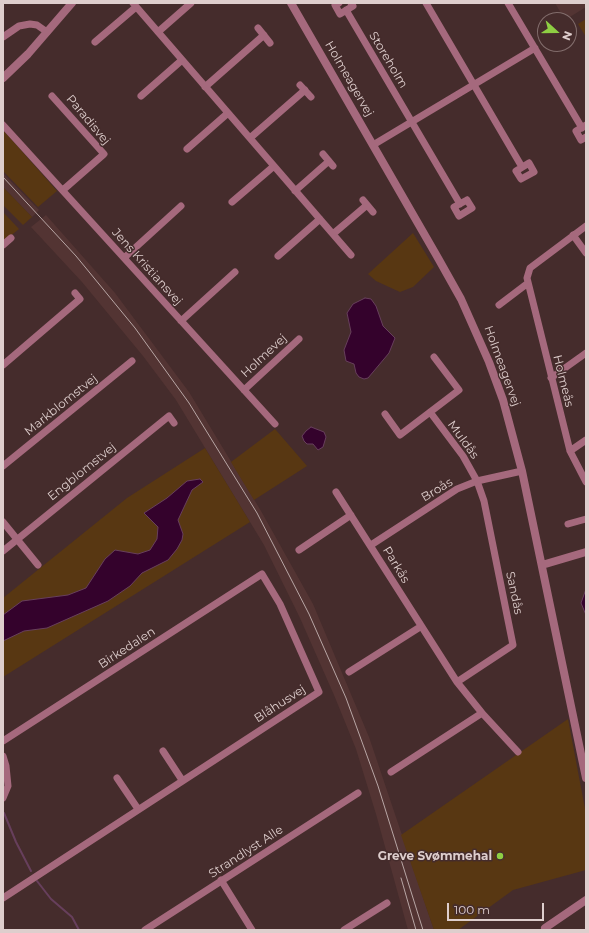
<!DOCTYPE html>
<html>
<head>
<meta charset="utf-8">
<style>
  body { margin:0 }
  #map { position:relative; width:589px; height:933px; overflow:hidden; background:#452c2c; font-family:Montserrat,sans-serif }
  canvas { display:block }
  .frame { position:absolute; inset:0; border:4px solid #dececd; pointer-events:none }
  .north { position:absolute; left:537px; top:12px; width:40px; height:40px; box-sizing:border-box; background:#452c2c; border:1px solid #826d6c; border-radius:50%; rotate:111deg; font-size:11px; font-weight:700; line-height:16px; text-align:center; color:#dececd }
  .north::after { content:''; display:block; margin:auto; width:14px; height:18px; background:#8ece43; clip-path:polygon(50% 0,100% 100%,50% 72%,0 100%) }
  .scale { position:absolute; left:447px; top:903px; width:97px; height:18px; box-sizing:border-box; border:2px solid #dececd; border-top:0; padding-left:5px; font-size:12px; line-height:14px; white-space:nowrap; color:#dececd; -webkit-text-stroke:3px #452c2c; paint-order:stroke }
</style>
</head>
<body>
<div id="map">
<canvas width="589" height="933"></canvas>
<div class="frame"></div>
<div class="north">N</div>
<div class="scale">100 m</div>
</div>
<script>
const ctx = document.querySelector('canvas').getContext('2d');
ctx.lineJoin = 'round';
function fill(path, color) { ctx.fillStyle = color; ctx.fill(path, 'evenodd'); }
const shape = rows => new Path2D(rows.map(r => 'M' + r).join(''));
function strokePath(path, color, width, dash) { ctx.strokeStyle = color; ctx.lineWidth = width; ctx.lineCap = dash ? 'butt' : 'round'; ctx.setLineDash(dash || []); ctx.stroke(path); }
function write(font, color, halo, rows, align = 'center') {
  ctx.font = font + ' Montserrat,sans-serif'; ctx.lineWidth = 3; ctx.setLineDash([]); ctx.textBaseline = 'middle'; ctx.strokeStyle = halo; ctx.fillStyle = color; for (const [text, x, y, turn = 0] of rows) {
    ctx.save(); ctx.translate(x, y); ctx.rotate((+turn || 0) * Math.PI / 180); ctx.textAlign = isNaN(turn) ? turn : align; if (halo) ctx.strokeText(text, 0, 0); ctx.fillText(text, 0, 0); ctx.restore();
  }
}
const built = shape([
  [555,3,586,3,586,7,565,20],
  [3,173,39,210,32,217,3,187],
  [46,215,115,293,189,392,261,511,313,604,369,737,434,930,408,930,376,814,356,749,334,695,300,618,264,545,176,400,143,356,82,282,31,227]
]);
const green = shape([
  [586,19,586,37,578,24],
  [3,130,57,191,38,207,3,171],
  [3,187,32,217,23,225,3,205],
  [3,212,19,229,3,242],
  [413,233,434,267,413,287,400,292,376,281,368,274],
  [275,429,307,466,254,500,231,462],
  [205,448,250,522,3,677,3,598,127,498],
  [568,719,586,814,586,870,513,890,458,930,434,930,401,835]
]);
const water = shape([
  [365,298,371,299,376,306,383,326,395,338,389,353,368,378,364,379,359,377,356,373,354,364,346,361,344,350,351,332,347,313,353,304,365,298],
  [311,427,324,432,326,437,323,447,318,450,313,444,307,444,304,441,302,436,306,431,311,427],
  [200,479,203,482,192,490,178,520,183,534,182,540,177,549,168,560,142,573,130,586,108,601,47,628,24,631,3,641,3,615,22,601,68,595,86,588,105,559,115,550,138,554,150,550,157,539,158,527,144,513,167,498,187,481,200,479],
  [586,589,586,615,581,603,586,589]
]);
const stream = shape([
  [4,813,16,842,31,871],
  [37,881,51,899,72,917,79,930]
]);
const minor = shape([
  [133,3,351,255],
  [339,3,335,5,340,14,353,6,351,3],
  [426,3,522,167],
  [508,3,582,128],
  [346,10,460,204],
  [258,28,270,43],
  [158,32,191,3],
  [3,37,19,26,30,24,37,25,47,32],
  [95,42,136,7],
  [300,85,311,97],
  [205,87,264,35],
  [52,96,104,154,63,190],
  [141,96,182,60],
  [3,125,275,424],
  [586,125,576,131,581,140,586,137],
  [250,138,305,90],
  [373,145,535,48],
  [187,149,228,113],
  [323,154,333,166],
  [529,163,534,172,521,179,516,171,529,163],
  [295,191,329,161],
  [363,200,373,212],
  [467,200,472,208,459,216,454,207,467,200],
  [232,202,274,166],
  [586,226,530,268,527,278,570,451,586,482],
  [333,234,367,205],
  [573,235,586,253],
  [3,245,11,238],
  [278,256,320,219],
  [124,258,181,206],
  [499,305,528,283],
  [181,321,235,272],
  [3,365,80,299,75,293],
  [551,378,586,353],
  [244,390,299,339],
  [430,412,463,456,477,481,484,501,513,645,457,682],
  [385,414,400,435,459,390,434,357],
  [570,451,586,440],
  [3,466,132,361],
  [336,492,457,682,482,713,518,752],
  [3,522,38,565],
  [568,524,586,519],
  [371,545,457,489,477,481,522,471],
  [299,550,351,515],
  [3,551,169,416,174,423],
  [349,672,420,627],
  [3,741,262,574,280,604,319,692,3,898],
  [163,751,182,780],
  [3,756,6,766,8,786,3,798],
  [391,772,482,713],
  [117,778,138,809],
  [221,880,252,930],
  [145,930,358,793],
  [344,930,387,903]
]);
const tertiary = shape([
  [291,3,438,258,461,299,489,362,503,400,522,471,586,778],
  [3,78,28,54,72,3],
  [542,565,586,552],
  [545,928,586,900]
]);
const tram = shape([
  [3,177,76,256,135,328,189,403,257,513,309,614,346,698,378,786,423,930],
  [401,878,416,930]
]);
const markers = [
  [500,856,4,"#8ece43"]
];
const streetNames = [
  ["Storeholm",388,60,59],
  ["Holmeagervej",349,79,60],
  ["Paradisvej",88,120,50],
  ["Jens Kristiansvej",147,267,48],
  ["Holmevej",264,356,-43],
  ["Holmeagervej",502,366,70],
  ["Holmeås",563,381,76],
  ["Markblomstvej",61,405,-39],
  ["Muldås",463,440,54],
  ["Engblomstvej",82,472,-39],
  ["Broås",437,490,-31],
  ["Parkås",396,565,59],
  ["Sandås",514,593,78],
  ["Birkedalen",127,648,-33],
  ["Blåhusvej",280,704,-33],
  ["Strandlyst Alle",246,852,-33]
];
const poiNames = [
  ["Greve Svømmehal",492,856]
];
fill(built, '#533433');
fill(green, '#583712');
fill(water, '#34022c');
strokePath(water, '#673f5c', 1);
strokePath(stream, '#673f5c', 2);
strokePath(minor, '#a5697d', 7);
strokePath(tertiary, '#a5697d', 8);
strokePath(tram, '#b8a6a5', 1);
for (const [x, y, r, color] of markers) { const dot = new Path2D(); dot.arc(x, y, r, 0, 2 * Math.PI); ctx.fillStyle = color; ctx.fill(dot); strokePath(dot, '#452c2c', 1.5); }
write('12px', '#dececd', '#452c2c', streetNames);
write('bold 12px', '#dececd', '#452c2c', poiNames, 'right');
</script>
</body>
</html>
